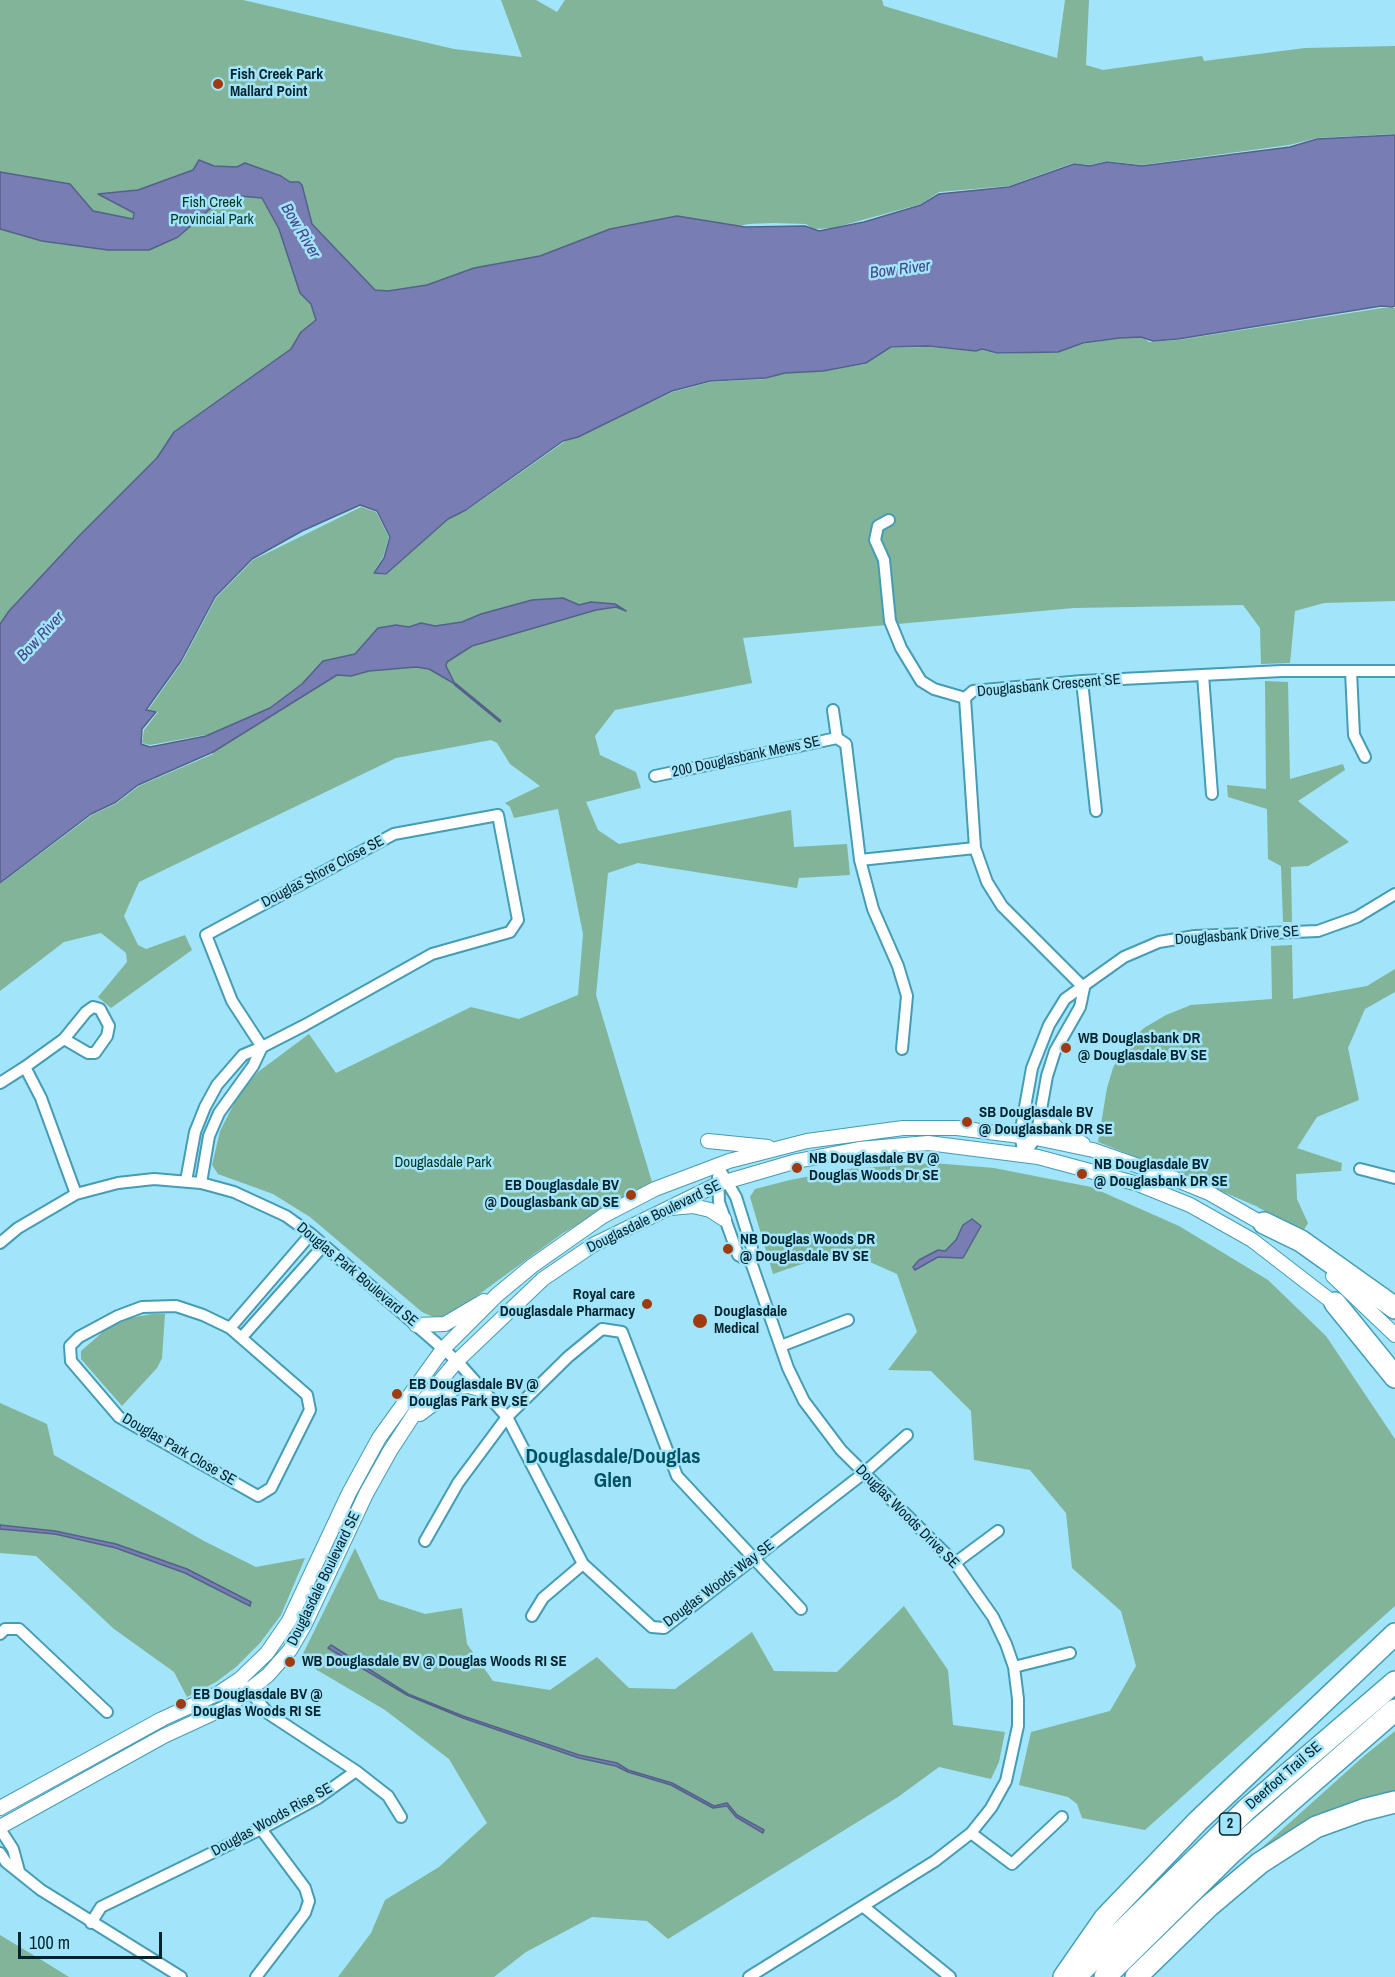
<!DOCTYPE html>
<html>
<head>
<meta charset="utf-8">
<style>
  body { margin:0 }
  #map { position:relative; width:1395px; height:1977px; overflow:hidden; background:#a2e4f9; font-family:"Archivo Narrow",sans-serif }
  canvas { display:block }
  .scale { position:absolute; left:18px; top:1932px; width:144px; height:27px; box-sizing:border-box; border:3px solid #00232d; border-top:0; padding-left:8px; font-size:18px; line-height:21px; white-space:nowrap; color:#00232d; -webkit-text-stroke:4px #a2e4f9; paint-order:stroke }
</style>
</head>
<body>
<div id="map">
<canvas width="1395" height="1977"></canvas>
<div class="scale">100 m</div>
</div>
<script>
const ctx = document.querySelector('canvas').getContext('2d');
ctx.lineJoin = 'round';
function fill(path, color) { ctx.fillStyle = color; ctx.fill(path, 'evenodd'); }
const shape = rows => new Path2D(rows.map(r => 'M' + r).join(''));
function strokePath(path, color, width, dash) { ctx.strokeStyle = color; ctx.lineWidth = width; ctx.lineCap = dash ? 'butt' : 'round'; ctx.setLineDash(dash || []); ctx.stroke(path); }
function write(font, color, halo, rows, align = 'center') {
  ctx.font = font + ' "Archivo Narrow",sans-serif'; ctx.lineWidth = 5; ctx.setLineDash([]); ctx.textBaseline = 'middle'; ctx.strokeStyle = halo; ctx.fillStyle = color; for (const [text, x, y, turn = 0] of rows) {
    ctx.save(); ctx.translate(x, y); ctx.rotate((+turn || 0) * Math.PI / 180); ctx.textAlign = isNaN(turn) ? turn : align; if (halo) ctx.strokeText(text, 0, 0); ctx.fillText(text, 0, 0); ctx.restore();
  }
}
const green = shape([
  [0,0,243,0,454,49,522,57,501,0,536,0,557,12,565,0,882,0,884,6,1057,58,1065,0,1089,0,1086,65,1103,70,1202,56,1204,61,1305,48,1395,46,1395,134,1317,138,1289,145,1142,165,1107,161,1090,165,1073,163,1009,186,939,192,921,204,833,228,813,229,806,224,773,223,748,224,717,231,0,701],
  [1382,308,1395,308,1395,601,1324,603,1295,611,1290,663,1261,664,1260,628,1243,605,1074,608,743,638,752,683,615,710,595,736,600,755,636,772,641,788,586,802,598,830,619,844,791,810,794,847,847,844,850,875,799,878,797,888,638,863,608,873,596,995,652,1182,563,1233,452,1314,438,1319,422,1312,310,1217,273,1194,218,1174,212,1165,220,1131,239,1094,258,1072,309,1034,336,1073,471,1007,519,1019,578,995,583,934,558,809,514,818,510,807,505,803,540,786,510,764,497,743,491,740,396,758,139,882,124,916,138,945,146,949,185,935,192,950,111,1008,98,997,127,962,126,953,101,933,64,942,0,991,0,884,92,815,117,803,139,786,213,754,205,735,150,745,142,743,144,730,158,712,148,710,182,662,216,598,253,560,361,507,376,512,389,537,383,557,373,573,386,575,448,519,466,511,564,442,673,392,710,382,766,379,785,373,824,371,866,364,891,348,928,347,976,351,982,350,997,354,1058,352,1083,344,1119,338,1142,337,1149,342,1178,340],
  [1265,681,1288,682,1290,779,1343,764,1345,770,1298,801,1349,842,1308,866,1291,867,1292,922,1283,922,1281,866,1268,859,1267,809,1228,797,1227,785,1266,789],
  [1292,945,1293,999,1367,986,1395,969,1395,992,1365,1009,1348,1048,1359,1100,1317,1117,1297,1148,1342,1163,1341,1171,1296,1174,1297,1199,1308,1223,1302,1233,1256,1206,1221,1191,1098,1142,1107,1088,1113,1068,1124,1047,1144,1028,1166,1015,1191,1005,1272,999,1271,946],
  [933,1163,994,1168,1091,1187,1179,1226,1268,1280,1326,1336,1395,1439,1395,1606,1145,1830,1082,1818,1077,1804,1068,1797,1019,1785,1031,1732,1110,1711,1136,1666,1121,1611,1072,1568,1066,1513,1030,1470,974,1460,971,1411,931,1371,888,1370,917,1332,897,1274,843,1250,773,1274,750,1197,755,1189,790,1180,847,1169],
  [152,1314,165,1314,162,1358,157,1368,122,1406,81,1359,81,1351,105,1330,130,1318],
  [0,1403,47,1424,54,1455,204,1541,256,1567,305,1558,281,1615,260,1643,236,1667,216,1682,187,1697,174,1672,114,1629,36,1556,0,1553],
  [355,1548,379,1599,425,1614,462,1608,467,1644,493,1681,550,1690,597,1657,629,1688,675,1689,752,1632,774,1671,837,1672,904,1606,948,1670,953,1725,1005,1732,999,1762,991,1779,939,1767,898,1797,668,1939,647,1921,592,1917,526,1952,494,1977,338,1977,371,1933,385,1900,439,1867,487,1823,449,1759,385,1710,300,1660],
  [1395,1731,1395,1795,1246,1862,1364,1756],
  [0,1935,48,1964,69,1977,0,1977]
]);
const water = shape([
  [1395,135,1395,306,1392,307,1381,306,1178,339,1153,341,1141,337,1119,338,1083,343,1058,352,997,353,982,349,976,351,928,346,891,347,866,363,823,371,785,373,766,378,710,381,672,391,578,437,563,441,466,510,448,519,386,574,374,573,384,558,390,537,377,511,360,505,302,531,252,559,215,597,181,661,146,710,156,712,142,729,141,744,150,747,206,736,270,708,302,684,323,661,355,654,378,628,396,625,409,627,421,623,435,626,462,622,481,614,532,600,563,598,579,605,591,602,615,604,626,611,616,607,596,610,472,646,447,662,446,666,455,684,429,669,416,667,369,671,351,676,337,675,213,752,138,785,116,802,91,814,0,883,0,624,9,611,78,537,157,458,174,432,291,349,301,332,316,320,311,304,300,293,279,229,262,198,240,196,230,203,211,208,178,237,149,250,108,250,42,241,0,229,0,172,70,184,93,211,133,219,134,213,98,194,138,190,193,170,199,160,214,166,237,167,245,163,281,176,290,182,299,182,302,185,312,224,375,290,388,291,427,285,474,268,540,256,610,229,677,216,745,227,805,226,819,231,864,222,921,205,939,194,1009,187,1074,164,1090,166,1107,162,1142,166,1290,147,1317,139,1395,135],
  [972,1219,981,1226,963,1258,938,1257,915,1270,913,1267,919,1260,938,1250,945,1251,956,1240,963,1225,972,1219],
  [0,1525,55,1531,116,1544,187,1569,251,1602,250,1606,185,1573,116,1548,55,1534,0,1529,0,1525],
  [331,1645,408,1694,463,1716,579,1755,617,1763,628,1770,672,1783,714,1806,727,1803,737,1815,764,1830,763,1833,736,1817,727,1806,713,1808,671,1785,628,1772,616,1766,579,1758,463,1718,407,1695,328,1648,331,1645]
]);
const stream = shape([
  [455,684,500,721]
]);
const minor = shape([
  [889,520,878,526,875,540,884,560,890,621,901,648,921,681,934,689,965,698],
  [1351,671,1354,735,1365,757],
  [1203,675,1212,794],
  [1082,681,1096,811],
  [833,710,837,738,846,744,860,860,873,909,898,966,907,996,902,1049],
  [655,776,837,738],
  [860,860,975,848],
  [1084,988,1002,906,987,882,975,848,965,698,973,691,1082,681,1282,671,1395,671],
  [25,1067,64,1039,86,1012,93,1007,100,1009,109,1026,107,1036,95,1053,88,1053,64,1039],
  [0,1083,25,1067,41,1098,76,1194],
  [1024,1154,1020,1135,1032,1068,1049,1025,1065,999,1124,957,1159,942,1195,936,1318,931,1357,917,1395,894],
  [1024,1154,1036,1138,1047,1076,1055,1051,1080,1007,1084,988],
  [717,1165,736,1197,752,1248,751,1262,788,1368,804,1401,841,1450,955,1563,993,1617,1006,1644,1014,1667,1018,1699,1018,1726,1006,1781,991,1808,971,1833,935,1861,749,1977],
  [1360,1169,1395,1178],
  [718,1177,719,1202,738,1255,751,1262],
  [186,1181,195,1132,205,1107,217,1085,243,1055,262,1047,305,1025,432,954,510,932,518,920,498,815,394,834,206,935,232,1001,262,1047],
  [201,1183,209,1136,219,1113,253,1066,262,1047],
  [0,1243,18,1228,76,1194,118,1183,154,1179,201,1183,234,1192,286,1216,311,1234,457,1361,507,1417,583,1564,652,1627,664,1628,864,1473,907,1435],
  [176,1306,203,1315,230,1328,307,1395,310,1410,271,1488,258,1496,119,1417,71,1361,70,1346,79,1337,118,1316,142,1307,176,1306],
  [230,1328,311,1234],
  [242,1337,324,1245],
  [781,1346,848,1320],
  [425,1541,458,1483,507,1417,568,1357,602,1329,622,1332,677,1476,801,1609],
  [955,1563,998,1531],
  [532,1616,543,1598,583,1564],
  [0,1634,5,1629,19,1629,107,1712],
  [1014,1667,1070,1653],
  [356,1771,388,1796,401,1817],
  [0,1829,13,1849,19,1871],
  [971,1833,1012,1864,1062,1817],
  [0,1853,6,1862,41,1890,181,1977],
  [864,1907,950,1977],
  [91,1923,101,1907,261,1829,318,1798,356,1771,269,1714,245,1686],
  [256,1977,305,1913,309,1901,305,1888,261,1829]
]);
const tertiary = shape([
  [1040,1113,1059,1130,1083,1144],
  [708,1141,768,1147],
  [671,1208,693,1206,710,1210,724,1219],
  [1333,1276,1395,1335],
  [416,1325,445,1324,484,1301],
  [420,1414,456,1387,469,1386,483,1390],
  [0,1808,162,1719,219,1693,240,1679,267,1653,289,1621,349,1493,379,1438,443,1349,497,1295,532,1266,603,1216,655,1189,729,1161,807,1141,903,1128,957,1128,1036,1138,1093,1150,1170,1177,1209,1193,1270,1228],
  [0,1827,164,1736,229,1706,268,1675,290,1650,304,1626,366,1494,390,1451,420,1405,457,1361,543,1279,593,1245,718,1184,797,1161,859,1149,928,1143,1038,1157,1138,1184,1190,1205,1252,1240,1340,1308]
]);
const motorway = shape([
  [1264,1223,1301,1241,1395,1308],
  [1335,1303,1395,1377],
  [1078,1974,1247,1809,1395,1682],
  [1064,1977,1105,1918,1198,1821,1395,1634],
  [1105,1977,1232,1852,1395,1710],
  [1136,1977,1209,1906,1260,1863,1316,1827,1363,1810,1395,1802]
]);
const markers = [
  [218,84,6,"#a03b11"],
  [1066,1048,6,"#a03b11"],
  [967,1122,6,"#a03b11"],
  [797,1168,6,"#a03b11"],
  [1082,1174,6,"#a03b11"],
  [631,1195,6,"#a03b11"],
  [728,1249,6,"#a03b11"],
  [647,1304,6,"#a03b11"],
  [700,1321,8,"#a03b11"],
  [397,1394,6,"#a03b11"],
  [290,1662,6,"#a03b11"],
  [181,1704,6,"#a03b11"]
];
const shields = [
  [1230,1824,21]
];
const shieldNames = [
  ["2",1230,1824]
];
const poiNames = [
  ["Fish Creek Park",230,75],
  ["Mallard Point",230,92],
  ["WB Douglasbank DR",1078,1039],
  ["@ Douglasdale BV SE",1078,1056],
  ["SB Douglasdale BV",979,1113],
  ["@ Douglasbank DR SE",979,1130],
  ["NB Douglasdale BV @",809,1159],
  ["Douglas Woods Dr SE",809,1176],
  ["NB Douglasdale BV",1094,1165],
  ["@ Douglasbank DR SE",1094,1182],
  ["EB Douglasdale BV",619,1186,"right"],
  ["@ Douglasbank GD SE",619,1203,"right"],
  ["NB Douglas Woods DR",740,1240],
  ["@ Douglasdale BV SE",740,1257],
  ["Royal care",635,1295,"right"],
  ["Douglasdale Pharmacy",635,1312,"right"],
  ["Douglasdale",714,1312],
  ["Medical",714,1329],
  ["EB Douglasdale BV @",409,1385],
  ["Douglas Park BV SE",409,1402],
  ["WB Douglasdale BV @ Douglas Woods RI SE",302,1662],
  ["EB Douglasdale BV @",193,1695],
  ["Douglas Woods RI SE",193,1712]
];
const parkNames = [
  ["Fish Creek",212,203],
  ["Provincial Park",212,220],
  ["Douglasdale Park",443,1163]
];
const streetNames = [
  ["Douglasbank Crescent SE",1049,686,-5],
  ["200 Douglasbank Mews SE",746,757,-12],
  ["Douglas Shore Close SE",323,872,-28],
  ["Douglasbank Drive SE",1237,936,-4],
  ["Douglasdale Boulevard SE",654,1217,-26],
  ["Douglas Park Boulevard SE",357,1275,40],
  ["Douglas Park Close SE",179,1450,30],
  ["Douglas Woods Drive SE",907,1517,45],
  ["Douglasdale Boulevard SE",324,1579,-64],
  ["Douglas Woods Way SE",719,1584,-37],
  ["Deerfoot Trail SE",1284,1776,-41],
  ["Douglas Woods Rise SE",272,1820,-29]
];
const waterNames = [
  ["Bow River",300,231,59],
  ["Bow River",900,270,-7],
  ["Bow River",41,637,-47]
];
const districtNames = [
  ["Douglasdale/Douglas",613,1457],
  ["Glen",613,1481]
];
fill(green, '#81b498');
fill(water, '#787db3');
strokePath(water, '#54628b', 1.5);
strokePath(stream, '#54628b', 3);
strokePath(minor, '#459cb5', 14);
strokePath(tertiary, '#459cb5', 16);
strokePath(motorway, '#459cb5', 24);
strokePath(minor, '#fff', 10);
strokePath(tertiary, '#fff', 14);
strokePath(motorway, '#fff', 21);
for (const [x, y, r, color] of markers) { const dot = new Path2D(); dot.arc(x, y, r, 0, 2 * Math.PI); ctx.fillStyle = color; ctx.fill(dot); strokePath(dot, '#a2e4f9', 2); }
for (const [x, y, w] of shields) { const box = new Path2D(); box.roundRect(x - w / 2, y - 11, w, 22, 4.5); ctx.fillStyle = '#a2e4f9'; ctx.fill(box); strokePath(box, '#00232d', 1.5); }
write('bold 14px', '#00232d', null, shieldNames);
write('bold 15px', '#00232d', '#a2e4f9', poiNames, 'left');
write('15px', '#00351f', '#a2e4f9', parkNames);
write('15px', '#00232d', '#a2e4f9', streetNames);
write('italic 16px', '#434489', '#a2e4f9', waterNames);
write('bold 21px', '#035264', '#a2e4f9', districtNames);
</script>
</body>
</html>
